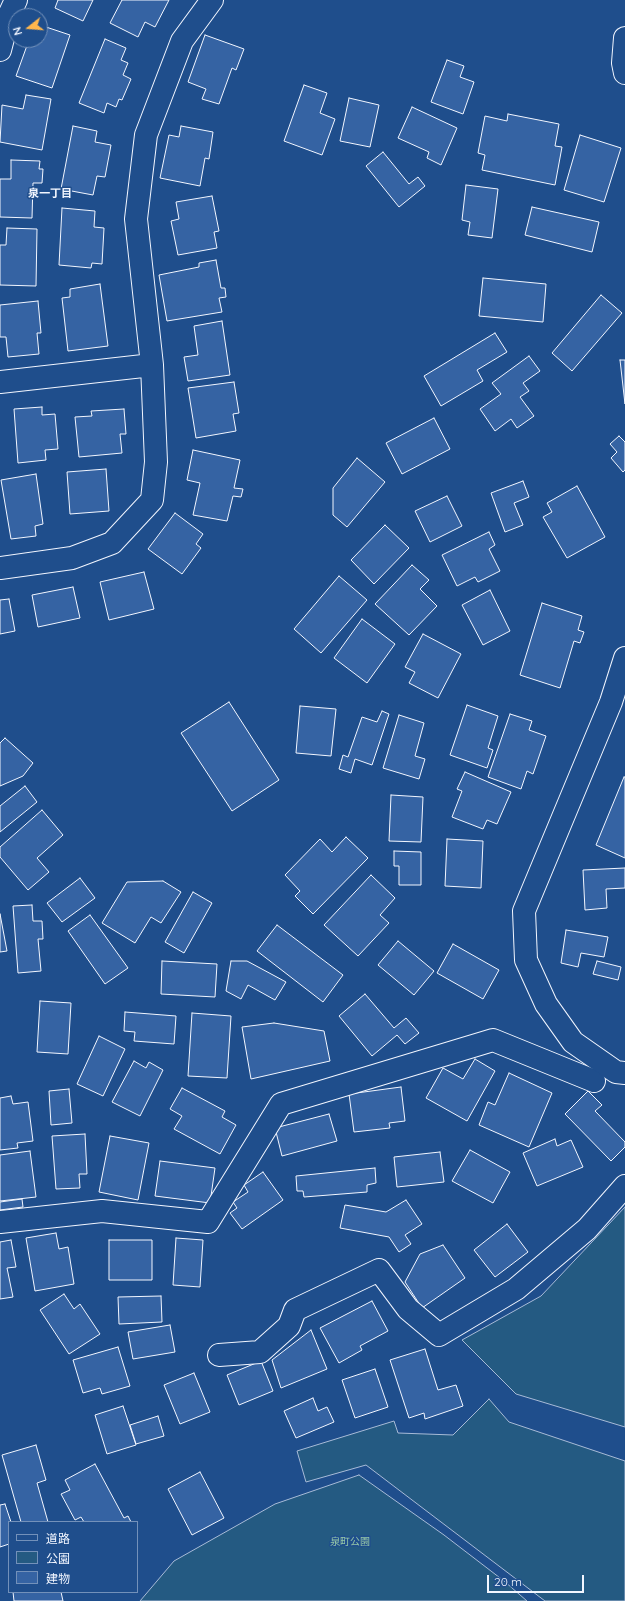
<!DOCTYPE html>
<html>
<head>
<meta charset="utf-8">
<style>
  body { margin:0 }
  #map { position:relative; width:625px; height:1601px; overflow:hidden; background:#1f4e8c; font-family:Quicksand,"Noto Sans JP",sans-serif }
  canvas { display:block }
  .legend { position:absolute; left:8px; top:1521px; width:130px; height:72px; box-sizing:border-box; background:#1f4e8c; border:1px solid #7391ba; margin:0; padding:5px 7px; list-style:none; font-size:12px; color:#f2f6ff }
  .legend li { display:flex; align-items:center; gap:8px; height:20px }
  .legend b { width:20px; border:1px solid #7391ba }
  .north { position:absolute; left:8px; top:8px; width:40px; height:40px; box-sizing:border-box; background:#1f4e8c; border:1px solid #7391ba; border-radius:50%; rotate:253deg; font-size:11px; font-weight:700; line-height:16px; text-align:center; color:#f2f6ff }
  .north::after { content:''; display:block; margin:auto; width:14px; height:18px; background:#ffb74d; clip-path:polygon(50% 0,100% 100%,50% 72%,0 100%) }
  .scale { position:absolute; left:487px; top:1575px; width:97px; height:18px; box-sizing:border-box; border:2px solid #f2f6ff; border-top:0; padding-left:5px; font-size:12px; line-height:14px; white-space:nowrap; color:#f2f6ff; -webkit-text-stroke:3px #1f4e8c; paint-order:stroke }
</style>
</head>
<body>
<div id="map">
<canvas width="625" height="1601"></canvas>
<ul class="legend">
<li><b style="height:5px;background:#1f4e8c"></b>道路</li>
<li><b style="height:11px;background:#245a82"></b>公園</li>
<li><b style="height:11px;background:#3563a3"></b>建物</li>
</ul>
<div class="north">N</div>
<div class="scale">20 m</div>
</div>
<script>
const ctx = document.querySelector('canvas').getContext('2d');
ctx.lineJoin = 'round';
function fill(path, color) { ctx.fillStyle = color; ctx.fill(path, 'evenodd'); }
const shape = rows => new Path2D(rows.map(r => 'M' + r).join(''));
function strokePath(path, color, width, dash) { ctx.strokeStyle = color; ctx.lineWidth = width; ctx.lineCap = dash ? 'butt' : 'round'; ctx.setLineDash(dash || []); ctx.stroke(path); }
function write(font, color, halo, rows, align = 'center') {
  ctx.font = font + ' Quicksand,"Noto Sans JP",sans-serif'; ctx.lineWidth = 3; ctx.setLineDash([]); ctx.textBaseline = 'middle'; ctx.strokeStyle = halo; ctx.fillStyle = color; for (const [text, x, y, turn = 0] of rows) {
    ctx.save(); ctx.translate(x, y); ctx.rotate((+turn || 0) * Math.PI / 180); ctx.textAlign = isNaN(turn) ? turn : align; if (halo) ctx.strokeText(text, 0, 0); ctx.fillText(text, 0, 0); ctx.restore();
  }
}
const green = shape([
  [625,1207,625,1427,516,1394,462,1340,541,1296,625,1207],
  [489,1399,509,1422,625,1461,625,1601,545,1601,366,1465,306,1482,297,1451,394,1421,398,1433,453,1435,489,1399],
  [359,1475,444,1535,504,1581,527,1601,140,1601,174,1561,275,1504,359,1475]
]);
const building = shape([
  [58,0,93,0,83,21,55,8,58,0],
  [122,0,169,0,155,27,145,22,138,37,110,23,122,0],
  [40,25,70,35,52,88,16,76,29,40,40,40,40,25],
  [205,35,244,49,236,70,232,68,219,104,202,99,206,89,188,82,205,35],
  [105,39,126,48,121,60,128,63,123,75,131,79,122,100,119,99,116,107,107,103,104,113,79,103,105,39],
  [447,60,464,66,460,77,474,82,463,114,431,102,447,60],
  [304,85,327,93,320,113,335,119,322,155,284,141,304,85],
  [26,95,51,99,42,150,0,142,2,105,23,109,26,95],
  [349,98,379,105,370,147,340,141,349,98],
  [412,107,457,128,441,165,427,158,429,152,398,138,412,107],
  [508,114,559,124,555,146,562,147,555,185,482,170,485,155,478,153,485,116,507,121,508,114],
  [73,126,97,131,95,142,111,145,105,177,97,176,93,195,61,189,73,126],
  [181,126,213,132,209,159,205,158,200,186,160,178,169,135,179,137,181,126],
  [580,135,621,148,604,202,564,190,580,135],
  [383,152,409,184,418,177,425,186,399,207,366,166,383,152],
  [11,160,40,161,39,169,43,169,42,183,33,183,32,218,0,217,0,179,11,179,11,160],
  [466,185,498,189,492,238,468,235,470,222,462,220,466,185],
  [212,196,219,231,214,232,217,248,178,255,171,221,179,219,176,202,212,196],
  [532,207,599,222,592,252,525,235,532,207],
  [62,208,95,211,94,227,104,228,102,264,92,263,91,268,59,265,62,208],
  [7,228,37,229,36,286,0,285,0,245,6,245,7,228],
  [216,260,221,288,225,288,226,297,219,298,222,312,167,321,159,275,199,267,199,263,216,260],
  [483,278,546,284,543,322,479,316,483,278],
  [100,284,108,346,68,351,62,298,70,297,70,289,100,284],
  [601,295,622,313,572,371,552,353,601,295],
  [38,301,41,333,37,333,39,354,8,357,6,337,0,337,0,305,38,301],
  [222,321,230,375,188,381,184,357,198,355,194,326,222,321],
  [495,333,507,352,477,370,483,381,441,406,424,376,495,333],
  [529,356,540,371,523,383,529,391,520,397,534,416,517,428,511,419,495,431,480,409,501,394,492,383,529,356],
  [620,360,625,360,625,404,620,360],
  [234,382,239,413,233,414,236,431,196,438,188,388,234,382],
  [42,407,42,415,55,414,58,449,45,450,46,460,18,463,14,409,42,407],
  [124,409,126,434,120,434,122,453,79,457,75,417,92,416,91,411,124,409],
  [434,418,450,449,402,474,386,443,434,418],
  [619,436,625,442,625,470,623,472,611,458,617,452,610,444,619,436],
  [193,450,240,460,234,488,243,489,241,497,233,496,227,521,193,515,200,483,187,480,193,450],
  [357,458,385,482,347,527,333,515,333,488,357,458],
  [106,469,109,511,70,514,67,472,106,469],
  [36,474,43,524,35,526,36,536,11,539,1,480,36,474],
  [523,481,529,497,514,503,523,525,505,532,491,493,523,481],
  [577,486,605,537,567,558,543,517,552,512,547,503,577,486],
  [447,496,462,526,430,542,415,511,447,496],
  [175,513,203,534,196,544,201,548,182,574,148,549,175,513],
  [385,525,409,548,374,584,351,560,385,525],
  [489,532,495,545,489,549,500,571,478,582,475,577,457,586,442,555,489,532],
  [412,565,429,580,420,589,437,606,409,635,375,604,412,565],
  [144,572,154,609,109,620,100,582,144,572],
  [339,576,367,600,321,653,294,629,339,576],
  [73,587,80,618,38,627,32,595,73,587],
  [490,590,510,631,483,645,462,605,490,590],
  [9,599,15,631,0,634,0,600,9,599],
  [542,603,582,616,578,630,584,632,580,643,574,641,560,688,520,675,542,603],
  [362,619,395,644,367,683,334,658,362,619],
  [423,634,461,654,438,698,409,683,415,672,405,667,423,634],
  [229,702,279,780,232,811,181,733,229,702],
  [467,705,498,716,488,748,493,750,487,768,450,755,467,705],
  [300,706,336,709,331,756,296,753,300,706],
  [382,711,389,714,372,765,355,759,351,773,339,769,343,755,348,757,362,717,377,722,382,711],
  [510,714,532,721,529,730,546,736,533,774,527,771,521,789,488,777,510,714],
  [399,715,424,723,415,756,425,759,419,779,383,768,399,715],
  [5,738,33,763,23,776,0,786,0,743,5,738],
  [465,772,511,792,497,824,487,820,483,829,452,817,462,791,457,789,465,772],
  [624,777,625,777,625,858,596,845,624,777],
  [25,786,37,802,0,832,0,806,25,786],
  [391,795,423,797,421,842,389,841,391,795],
  [42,810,63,835,37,858,49,872,28,890,0,857,0,847,42,810],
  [346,837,368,858,313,914,295,896,300,891,285,875,320,839,332,852,346,837],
  [447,839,483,841,481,888,445,886,447,839],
  [394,851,421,852,421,885,399,885,399,866,394,866,394,851],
  [625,868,625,888,606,889,607,908,585,910,583,870,625,868],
  [371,875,395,898,380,915,389,923,358,956,324,925,371,875],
  [80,878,95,898,62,922,47,903,80,878],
  [163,881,181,892,161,923,151,917,135,943,102,923,127,882,163,881],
  [193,892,212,903,184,953,165,942,193,892],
  [32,905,33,921,42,921,43,939,38,939,41,971,18,973,13,906,32,905],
  [0,914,7,951,0,952,0,914],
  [90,915,128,968,105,984,68,931,90,915],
  [277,925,343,975,323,1002,257,951,277,925],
  [566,930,608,937,604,957,581,953,578,967,561,963,566,930],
  [398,941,434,971,414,995,378,965,398,941],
  [453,944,499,970,483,999,437,973,453,944],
  [162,961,217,964,215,997,161,994,162,961],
  [231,961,247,961,286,982,275,1000,248,985,241,999,226,991,231,961],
  [597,961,621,967,618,980,593,974,597,961],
  [365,994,394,1028,406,1018,419,1033,405,1044,397,1035,372,1056,339,1016,365,994],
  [40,1001,71,1003,68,1054,37,1052,40,1001],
  [125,1012,176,1016,174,1044,134,1041,135,1032,124,1031,125,1012],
  [192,1013,231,1016,227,1078,188,1076,192,1013],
  [274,1023,324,1031,330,1061,251,1079,242,1027,274,1023],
  [99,1036,125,1049,103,1096,77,1084,99,1036],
  [475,1059,495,1071,467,1121,426,1098,443,1068,463,1079,475,1059],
  [134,1061,146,1068,149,1062,163,1070,140,1116,112,1102,134,1061],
  [509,1073,552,1093,529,1147,479,1125,488,1102,495,1105,509,1073],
  [401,1087,405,1121,389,1123,390,1128,354,1132,349,1094,401,1087],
  [182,1088,225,1111,222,1117,236,1125,220,1154,174,1129,182,1116,170,1109,182,1088],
  [69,1089,72,1123,51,1125,49,1091,69,1089],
  [588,1091,602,1105,595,1111,625,1142,625,1147,611,1161,565,1114,588,1091],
  [11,1096,13,1104,28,1102,33,1141,17,1143,18,1148,0,1150,0,1098,11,1096],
  [329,1114,337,1141,282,1156,275,1128,329,1114],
  [85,1134,87,1174,79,1174,80,1188,56,1189,52,1136,85,1134],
  [110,1136,149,1143,138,1200,99,1192,110,1136],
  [555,1139,557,1146,571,1140,583,1167,537,1186,523,1153,555,1139],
  [470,1150,510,1172,493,1203,452,1181,470,1150],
  [30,1151,36,1197,0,1201,0,1155,30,1151],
  [440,1152,444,1182,397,1187,394,1157,440,1152],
  [160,1161,215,1168,210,1203,155,1196,160,1161],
  [375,1168,376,1183,367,1185,367,1192,304,1197,303,1191,297,1191,296,1176,375,1168],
  [263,1172,283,1200,242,1229,230,1213,237,1208,233,1202,248,1192,244,1185,263,1172],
  [22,1199,23,1207,0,1210,0,1202,22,1199],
  [406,1200,422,1224,405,1235,411,1244,399,1252,389,1237,340,1228,345,1205,386,1212,406,1200],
  [507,1224,528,1252,495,1277,474,1250,507,1224],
  [56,1233,59,1249,68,1247,74,1284,35,1291,26,1238,56,1233],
  [176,1238,203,1240,200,1287,173,1285,176,1238],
  [11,1240,16,1267,7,1268,13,1297,0,1299,0,1242,11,1240],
  [109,1240,152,1240,152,1280,109,1280,109,1240],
  [443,1245,465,1278,422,1308,405,1282,420,1254,443,1245],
  [64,1294,74,1309,80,1304,100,1334,69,1354,40,1310,64,1294],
  [161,1296,162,1322,119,1324,118,1297,161,1296],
  [372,1301,388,1331,360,1346,362,1350,339,1363,320,1328,372,1301],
  [170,1325,175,1352,133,1359,128,1332,170,1325],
  [311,1330,327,1369,281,1388,272,1360,311,1330],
  [118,1347,130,1386,102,1394,100,1388,83,1393,73,1360,118,1347],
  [425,1349,438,1390,456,1385,463,1406,425,1419,424,1413,409,1418,390,1360,425,1349],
  [261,1361,273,1391,239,1405,227,1375,261,1361],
  [375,1369,388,1407,355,1418,342,1380,375,1369],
  [194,1373,210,1412,180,1424,164,1385,194,1373],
  [313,1398,318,1411,327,1407,334,1422,296,1438,284,1411,313,1398],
  [123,1406,136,1445,107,1454,95,1415,123,1406],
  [158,1416,164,1436,136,1444,130,1425,158,1416],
  [36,1445,46,1480,37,1483,48,1522,21,1522,2,1455,36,1445],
  [95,1464,124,1518,128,1516,131,1522,84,1522,81,1517,75,1520,61,1494,70,1490,65,1480,95,1464],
  [200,1472,224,1518,192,1535,168,1489,200,1472],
  [5,1504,11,1522,9,1522,9,1544,0,1547,0,1505,5,1504],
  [13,1592,61,1592,63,1601,14,1601,13,1592]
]);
const minor = shape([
  [0,50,9,15,16,0],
  [0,382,152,365],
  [0,568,72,558,112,543,152,500,156,462,152,365,136,219,146,135,182,41,212,0],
  [0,1222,102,1211,208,1222,281,1104,493,1040,594,1081],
  [219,1355,260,1352,289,1326,295,1310,379,1270,408,1309,439,1335,516,1289,587,1229,625,1186]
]);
const tertiary = shape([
  [625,38,623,63,625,73],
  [625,658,611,702,524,911,526,960,546,1004,573,1042,616,1072,625,1073]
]);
const parkNames = [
  ["泉町公園",350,1542]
];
const neighbourhoodNames = [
  ["泉一丁目",50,194]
];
fill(green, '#245a82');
strokePath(green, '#a8bbd7', 1);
fill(building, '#3563a3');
strokePath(building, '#f2f6ff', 1);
strokePath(minor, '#f2f6ff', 24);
strokePath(tertiary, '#f2f6ff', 24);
strokePath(minor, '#1f4e8c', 22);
strokePath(tertiary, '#1f4e8c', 22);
write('10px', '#97c8a6', '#1f4e8c', parkNames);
write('bold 11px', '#f2f6ff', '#1f4e8c', neighbourhoodNames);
</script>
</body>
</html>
